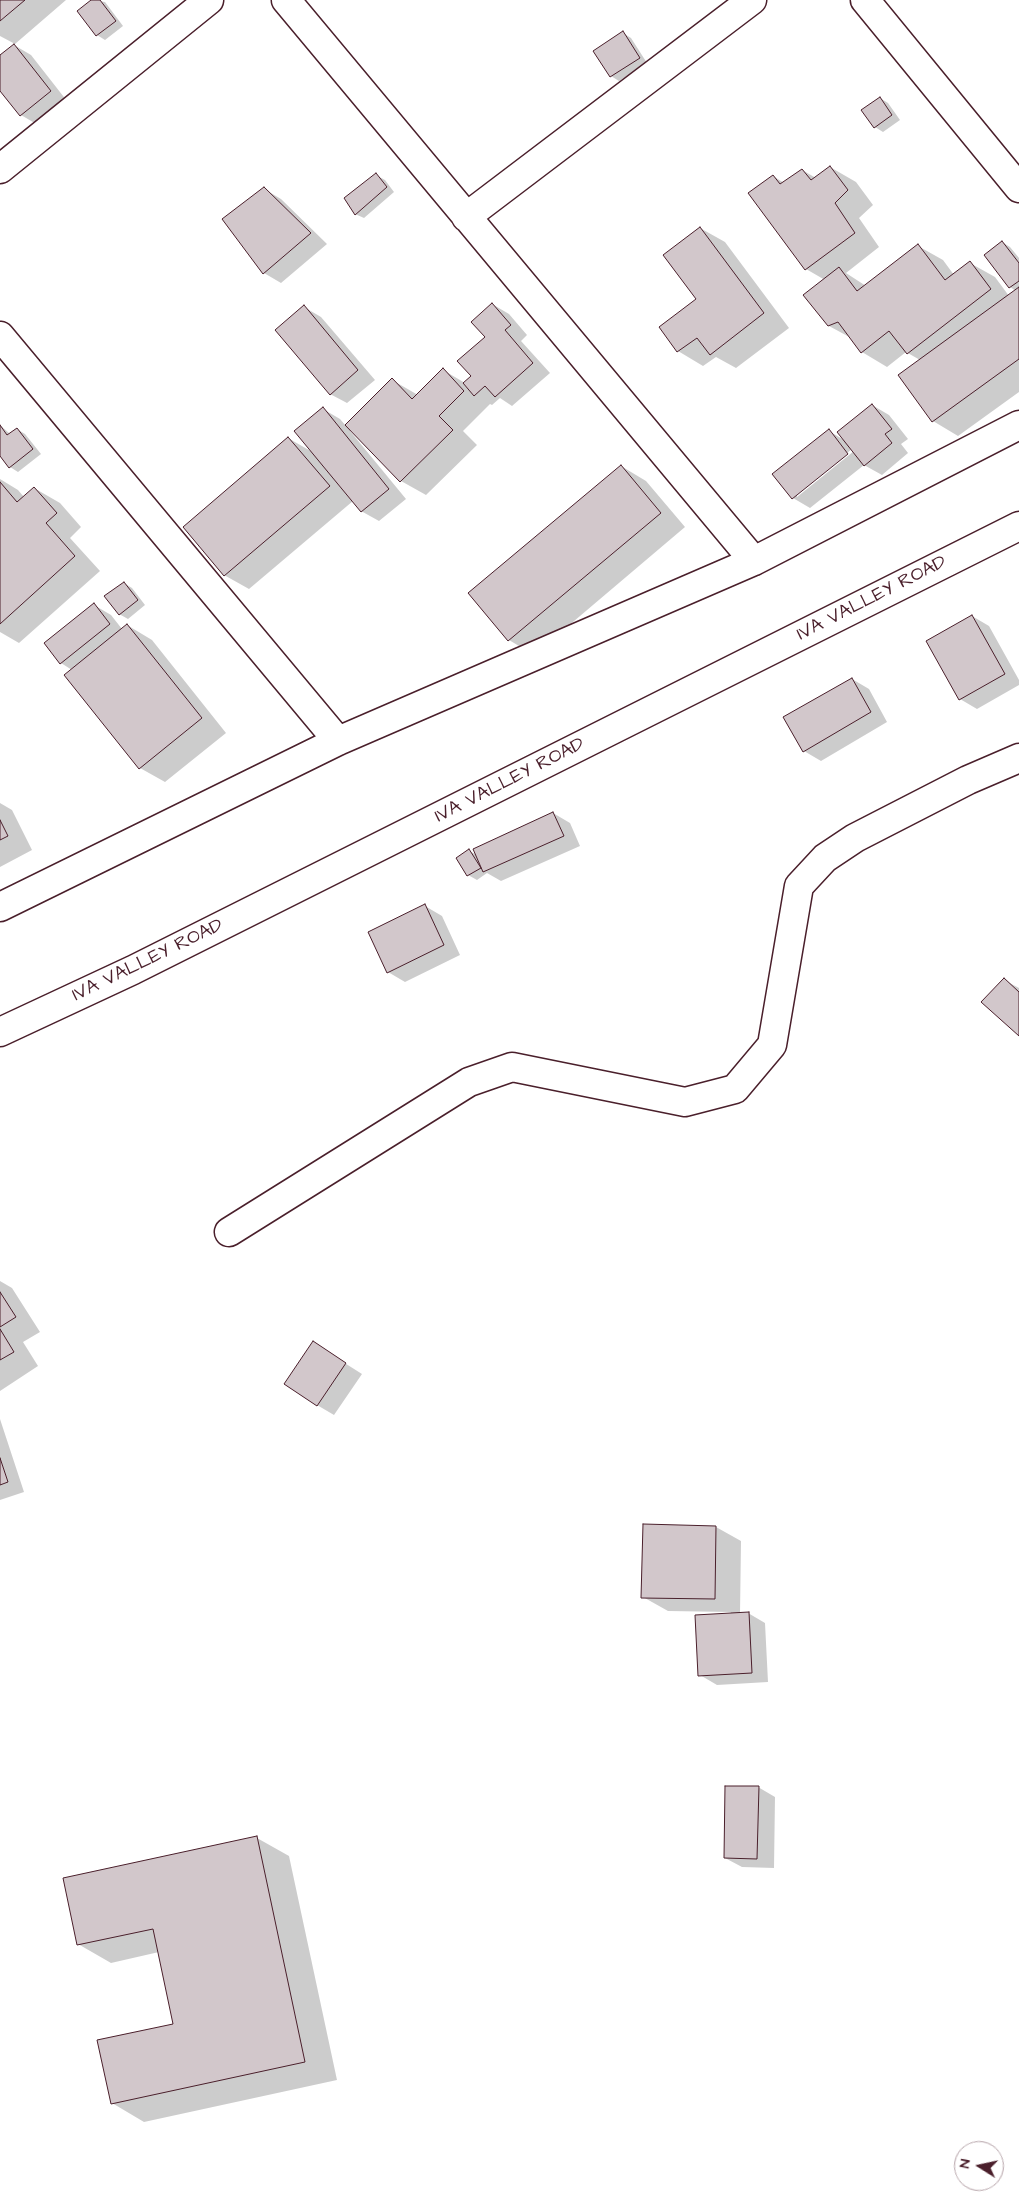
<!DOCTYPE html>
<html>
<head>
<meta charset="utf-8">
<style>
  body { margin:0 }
  #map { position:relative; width:1019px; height:2206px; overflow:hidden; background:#fff; font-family:"Architects Daughter",sans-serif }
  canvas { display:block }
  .north { position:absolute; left:954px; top:2141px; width:50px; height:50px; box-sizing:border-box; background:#fff; border:1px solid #b7a5aa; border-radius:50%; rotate:280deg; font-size:14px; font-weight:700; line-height:20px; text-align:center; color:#4a1f2b }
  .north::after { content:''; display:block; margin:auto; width:18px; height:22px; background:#4a1f2b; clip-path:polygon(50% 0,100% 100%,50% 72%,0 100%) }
</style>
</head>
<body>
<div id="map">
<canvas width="1019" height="2206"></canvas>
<div class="north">N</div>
</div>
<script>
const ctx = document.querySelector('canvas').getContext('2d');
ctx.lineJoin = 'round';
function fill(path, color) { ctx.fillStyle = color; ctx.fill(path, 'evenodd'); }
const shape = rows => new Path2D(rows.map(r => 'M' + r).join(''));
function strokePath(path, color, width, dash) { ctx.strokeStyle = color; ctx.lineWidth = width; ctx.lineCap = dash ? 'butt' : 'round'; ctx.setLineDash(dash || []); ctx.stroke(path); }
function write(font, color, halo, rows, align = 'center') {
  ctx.font = font + ' "Architects Daughter",sans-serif'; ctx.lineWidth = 4; ctx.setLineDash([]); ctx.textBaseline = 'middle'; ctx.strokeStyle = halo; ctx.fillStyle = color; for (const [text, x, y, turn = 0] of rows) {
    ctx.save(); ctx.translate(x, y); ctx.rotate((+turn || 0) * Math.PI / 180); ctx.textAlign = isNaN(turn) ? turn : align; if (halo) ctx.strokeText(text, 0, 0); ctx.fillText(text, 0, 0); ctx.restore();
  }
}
const shadow = shape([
  [0,0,66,0,15,44,0,36],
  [93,0,105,2,123,26,105,40,97,35],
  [623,33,631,38,647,63,619,81,611,76],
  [14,45,31,55,67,101,38,125,21,115,0,89,0,57],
  [880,98,888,103,900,120,883,132,875,127],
  [830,167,856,182,873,205,859,218,879,247,846,273,866,286,918,246,943,260,954,275,970,263,995,277,1009,296,1016,291,1010,287,986,256,1002,242,1010,247,1019,258,1019,392,958,436,933,421,920,360,906,352,887,367,862,352,853,339,829,326,825,280,806,269,749,193,773,176,784,183,802,170,816,178],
  [376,175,385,180,394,192,364,218,355,214],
  [264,189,281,199,327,244,281,283,264,273,224,219],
  [700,228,725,242,789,328,736,368,716,357,703,366,678,351,661,328,698,299],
  [492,304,509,314,527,335,521,341,550,373,512,406,500,398,492,405,490,404,463,431,477,445,426,495,401,481,352,430,350,431,406,499,379,521,361,511,353,501,249,589,224,575,288,438,314,453,323,409,340,419,346,426,392,380,418,395,443,370,465,383,473,376,487,337],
  [304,307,321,317,375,380,347,403,330,394],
  [872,405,889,415,908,439,901,444,908,453,882,475,864,465,810,508,793,498,829,431,844,440],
  [852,449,854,451,797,497,797,494],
  [0,425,10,434,17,429,25,434,41,454,18,472,10,467,0,454],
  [621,466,646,481,685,527,534,655,509,640,470,594],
  [0,479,18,490,24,497,34,488,60,503,81,527,70,538,100,571,19,643,0,632],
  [124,583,132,588,145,605,128,619,119,614],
  [94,605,111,615,122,629,127,625,152,640,226,733,165,782,140,768,72,670,61,663],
  [972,616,989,626,1019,680,1019,685,977,709,960,699],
  [852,679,869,689,887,722,821,761,804,751],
  [0,803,12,810,32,850,0,867],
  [553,813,570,823,580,846,501,881,487,873,477,880,468,875,458,858,469,851,477,855],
  [425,906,442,916,460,955,405,982,388,972],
  [1004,980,1019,988,1019,1035],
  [0,1281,12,1288,40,1332,23,1342,38,1366,0,1391],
  [313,1343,362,1374,334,1415,317,1405],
  [0,1419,24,1492,0,1500],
  [716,1527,741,1541,740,1614,748,1613,765,1623,768,1682,717,1685,700,1675,731,1612,668,1611,643,1597],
  [758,1787,775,1797,774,1868,742,1867,725,1858],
  [257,1838,289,1856,337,2080,144,2122,112,2103,174,2025,159,1952,111,1963,78,1944]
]);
const building = shape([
  [0,0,25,0,0,21,0,0],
  [91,0,100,0,116,21,96,36,77,11,91,0],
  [623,31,640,58,610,77,593,51,623,31],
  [14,44,51,91,20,116,0,91,0,55,14,44],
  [880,97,892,115,874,128,861,110,880,97],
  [830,166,848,190,835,203,855,233,805,270,748,193,773,175,780,184,802,169,811,180,830,166],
  [376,173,387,187,355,215,344,198,376,173],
  [264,187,311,233,263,274,222,219,264,187],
  [700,227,764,313,710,355,697,338,677,352,659,327,696,299,663,255,700,227],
  [1002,241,1019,263,1019,281,1009,288,984,255,1002,241],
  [918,244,945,280,970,261,991,289,907,354,889,331,861,353,838,322,828,326,803,295,839,267,857,291,918,244],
  [1019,287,1019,359,932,422,898,375,1019,287],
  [492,303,511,325,505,330,533,363,495,397,485,386,474,396,463,383,471,376,457,361,485,337,471,322,492,303],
  [304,305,358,370,330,395,275,330,304,305],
  [443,368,464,391,439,416,453,430,400,482,345,425,392,378,412,399,443,368],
  [872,404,892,429,885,434,892,443,864,466,837,432,872,404],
  [323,407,389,489,361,512,294,431,323,407],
  [0,425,7,435,17,428,33,449,9,468,0,456,0,425],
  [829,429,848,454,792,499,772,474,829,429],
  [288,437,330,486,224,576,183,527,288,437],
  [621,465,661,513,508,641,468,593,621,465],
  [0,482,17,502,34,487,57,513,46,523,75,556,0,624,0,482],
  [124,582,138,600,119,615,104,596,124,582],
  [94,603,110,624,60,664,44,643,94,603],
  [972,615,1005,674,959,700,926,641,972,615],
  [127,624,202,718,139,769,64,675,127,624],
  [852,678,871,712,803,752,783,717,852,678],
  [553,812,564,836,483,872,473,849,553,812],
  [0,820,8,836,0,840,0,820],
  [469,849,481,868,467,876,456,858,469,849],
  [425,904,444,945,387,973,368,932,425,904],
  [1004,978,1019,992,1019,1036,981,1002,1004,978],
  [0,1292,16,1317,0,1327,0,1292],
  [0,1329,14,1352,0,1360,0,1329],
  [313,1341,346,1363,317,1406,284,1384,313,1341],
  [0,1458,8,1482,0,1485,0,1458],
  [643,1524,716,1526,715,1599,641,1598,643,1524],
  [749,1612,752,1673,698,1676,695,1615,749,1612],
  [725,1786,759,1786,757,1859,724,1858,725,1786],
  [257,1836,305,2062,111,2104,97,2040,173,2024,153,1929,77,1945,63,1878,257,1836]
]);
const minor = shape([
  [286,0,754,561],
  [865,0,1019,188],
  [0,169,209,0],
  [466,217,752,0],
  [0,336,338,741],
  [0,907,338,741,754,561,1019,425],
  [0,1032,133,970,1019,526],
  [229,1232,469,1082,512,1067,685,1102,735,1089,772,1045,799,886,825,858,855,838,968,780,1019,758]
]);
const streetNames = [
  ["IVA VALLEY ROAD",872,599,-27],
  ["IVA VALLEY ROAD",510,781,-27],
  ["IVA VALLEY ROAD",148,961,-26]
];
fill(shadow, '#0003');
fill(building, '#d2c7cb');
strokePath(building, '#4a1f2b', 1);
strokePath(minor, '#4a1f2b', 31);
strokePath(minor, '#fff', 28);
write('19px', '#4a1f2b', '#fff', streetNames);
</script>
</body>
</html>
